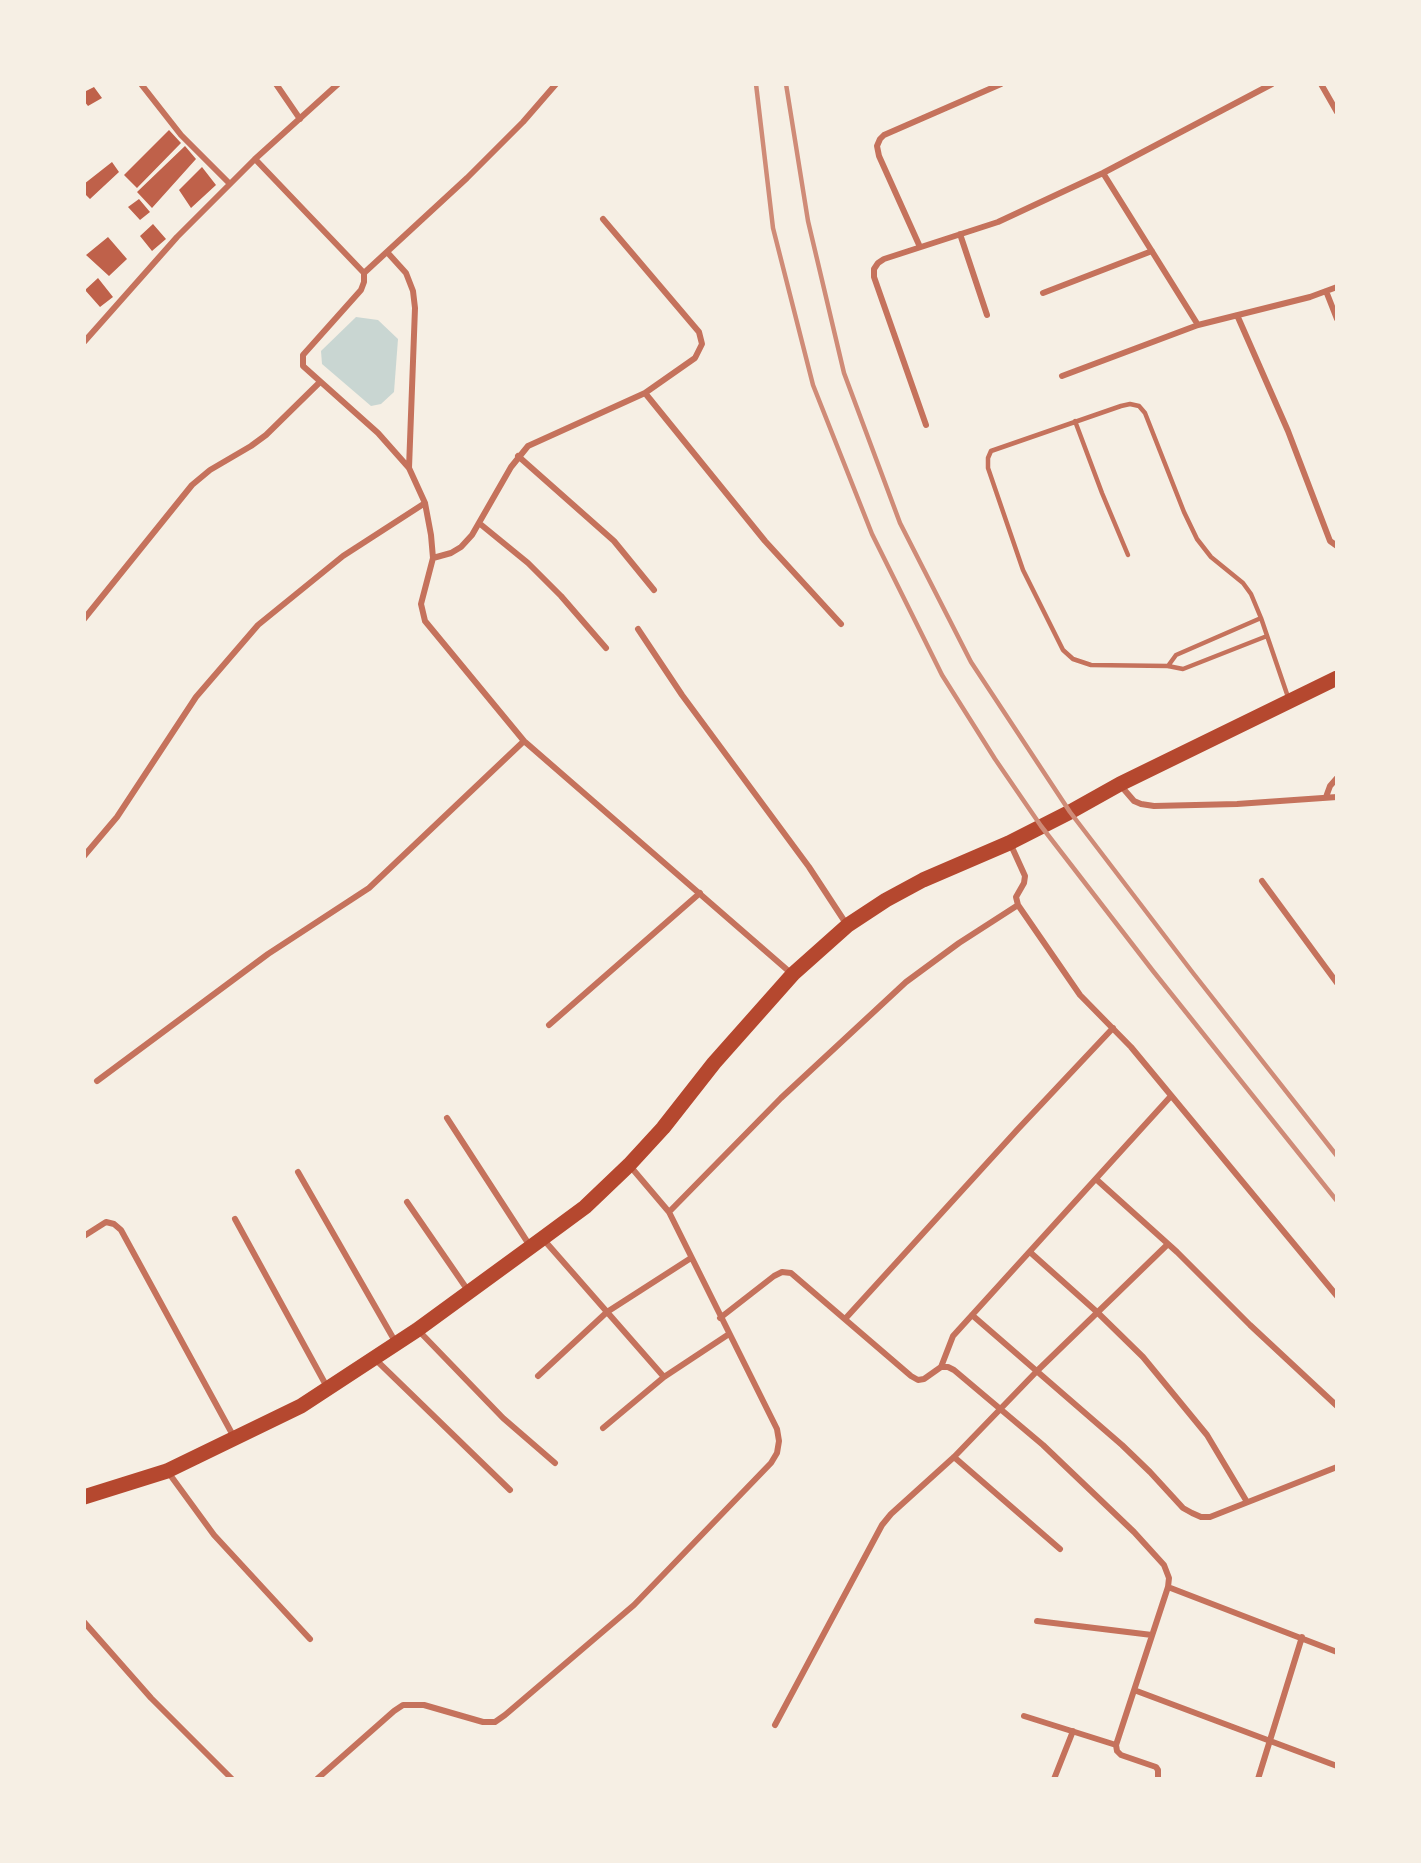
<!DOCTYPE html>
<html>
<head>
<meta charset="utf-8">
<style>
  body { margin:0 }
  #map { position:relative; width:1421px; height:1863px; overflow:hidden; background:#f6efe4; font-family:Montserrat,sans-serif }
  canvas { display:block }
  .frame { position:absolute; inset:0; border:86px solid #f6efe4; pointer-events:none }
</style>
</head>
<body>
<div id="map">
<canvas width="1421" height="1863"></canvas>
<div class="frame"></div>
</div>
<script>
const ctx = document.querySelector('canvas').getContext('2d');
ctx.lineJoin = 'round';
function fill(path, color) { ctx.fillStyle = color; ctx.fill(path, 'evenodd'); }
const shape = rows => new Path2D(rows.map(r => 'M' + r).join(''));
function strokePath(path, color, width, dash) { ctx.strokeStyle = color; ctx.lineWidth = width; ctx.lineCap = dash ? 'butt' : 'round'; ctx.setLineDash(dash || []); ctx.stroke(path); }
const water = shape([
  [356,317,378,320,398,339,394,392,381,404,371,406,322,364,321,351]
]);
const building = shape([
  [94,87,102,98,88,106,84,101,84,92],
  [169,130,181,143,137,188,124,175],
  [185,146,196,159,152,208,137,192],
  [112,162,119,172,90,199,84,193,84,184],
  [202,167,216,185,191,208,179,190],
  [139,199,150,212,140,220,128,207],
  [153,224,166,239,152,251,140,236],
  [108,237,127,259,109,276,86,255],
  [98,278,113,297,100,307,85,290]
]);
const service = shape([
  [1075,421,1102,493,1128,555],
  [1267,636,1183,669,1168,666,1091,665,1073,659,1063,650,1023,570,988,468,988,458,991,451,1121,406,1130,404,1139,406,1145,413,1184,512,1197,539,1211,557,1243,583,1251,594,1261,618,1288,697],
  [1168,666,1176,655,1261,618]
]);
const minor = shape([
  [141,84,181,135,230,184],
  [276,84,300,119],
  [1321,84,1337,112],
  [255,159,364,273,364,282,361,290,303,355,303,366,378,433,409,468,425,503,431,535,433,558],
  [1103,173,1198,325],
  [603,219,699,332,702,344,695,358,645,393,528,446,511,467,472,535,461,547,451,553,433,558,421,604,425,621,524,741,792,974],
  [960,234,987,315],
  [920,247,879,156,877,146,880,139,884,135,1001,84],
  [387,252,406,273,413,291,415,308,409,468],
  [364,273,467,178,523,122,556,84],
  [1326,291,1337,319],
  [1043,293,1152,251],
  [1237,315,1288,431,1330,541,1337,546],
  [84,342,177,237,255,159,338,84],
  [1062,376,1198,325,1310,297,1337,287],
  [645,393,765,541,841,624],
  [926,425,874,277,874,269,878,263,884,259,998,222,1103,173,1272,84],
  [518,456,614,541,654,590],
  [479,523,528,563,561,596,606,648],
  [84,619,192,485,210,470,251,446,266,435,320,382],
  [638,629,682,695,809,867,847,925],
  [1121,786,1134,801,1141,804,1154,806,1237,804,1337,797],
  [1326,797,1330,786,1337,778],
  [1010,843,1025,876,1024,883,1016,897,1018,905,1080,995,1131,1047,1337,1296],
  [84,856,117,817,196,697,258,625,343,556,425,503],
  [1262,881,1337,983],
  [549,1025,700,893],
  [97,1081,268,954,369,888,524,741],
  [447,1118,530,1246],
  [298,1172,396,1343],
  [1097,1180,1177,1252,1250,1325,1337,1406],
  [407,1202,469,1292],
  [669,1212,781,1098,906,982,959,943,1018,905],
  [235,1219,327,1387],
  [84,1236,106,1222,114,1224,121,1230,235,1439],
  [544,1240,664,1377],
  [1031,1253,1097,1312,1143,1357,1207,1435,1247,1502],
  [972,1315,1122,1445,1150,1472,1183,1508,1192,1513,1201,1517,1210,1517,1337,1467],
  [720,1318,774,1276,782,1272,791,1273,911,1376,918,1380,924,1379,941,1367,948,1367,954,1370,1043,1445,1134,1532,1164,1565,1169,1578,1168,1587,1116,1745,1117,1751,1121,1755,1156,1767,1158,1770,1158,1779],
  [845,1319,1018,1129,1113,1028],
  [418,1330,503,1418,555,1463],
  [375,1359,510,1490],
  [941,1367,953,1336,1171,1096],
  [538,1376,607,1312,691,1258],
  [603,1428,664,1377,729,1334],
  [954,1457,1060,1549],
  [168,1472,214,1535,310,1639],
  [1168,1587,1337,1652],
  [1037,1621,1152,1635],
  [84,1622,151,1698,232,1779],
  [1134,1690,1337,1766],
  [1024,1716,1116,1745],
  [775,1725,882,1525,891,1514,954,1457,1038,1370,1168,1244],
  [317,1779,394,1711,403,1705,424,1705,483,1722,495,1722,505,1715,634,1605,771,1463,777,1453,779,1441,777,1429,669,1212,630,1166],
  [1054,1779,1073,1731],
  [1258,1779,1302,1637]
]);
const trunk = shape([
  [84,1497,167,1471,301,1406,417,1330,543,1238,585,1207,629,1165,663,1128,714,1063,793,974,848,925,886,900,923,880,1009,843,1070,812,1120,784,1337,678]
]);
const rail = shape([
  [756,84,773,228,813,385,872,534,942,675,995,759,1041,826,1153,971,1337,1201],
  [786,84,808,221,844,373,900,523,971,662,1070,812,1193,973,1337,1156]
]);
fill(water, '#c9d6d2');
fill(building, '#bf614a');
strokePath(service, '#c5725c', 4.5);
strokePath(minor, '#c5725c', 6);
strokePath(trunk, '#b5482f', 15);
strokePath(rail, '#cf8b77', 4.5);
</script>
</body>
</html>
